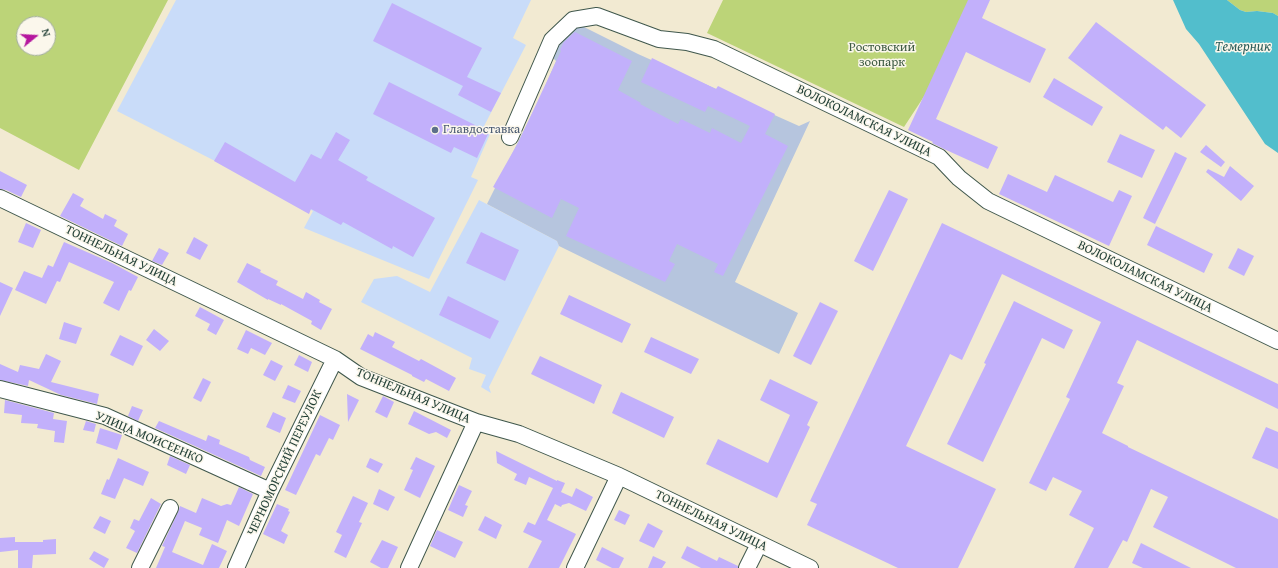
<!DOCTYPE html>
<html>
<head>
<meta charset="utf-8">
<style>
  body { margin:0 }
  #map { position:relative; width:1278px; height:568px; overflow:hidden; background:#f2ead2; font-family:"Gentium Book Plus",serif }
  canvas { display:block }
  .north { position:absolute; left:16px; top:16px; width:40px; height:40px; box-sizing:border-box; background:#fbf7ec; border:1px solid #a3ada2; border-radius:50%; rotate:72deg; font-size:11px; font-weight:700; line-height:16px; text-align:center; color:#1f3d34 }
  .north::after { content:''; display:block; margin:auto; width:14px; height:18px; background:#b5179e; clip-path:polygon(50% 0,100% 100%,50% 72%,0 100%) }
</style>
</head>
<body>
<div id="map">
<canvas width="1278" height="568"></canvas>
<div class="north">N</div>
</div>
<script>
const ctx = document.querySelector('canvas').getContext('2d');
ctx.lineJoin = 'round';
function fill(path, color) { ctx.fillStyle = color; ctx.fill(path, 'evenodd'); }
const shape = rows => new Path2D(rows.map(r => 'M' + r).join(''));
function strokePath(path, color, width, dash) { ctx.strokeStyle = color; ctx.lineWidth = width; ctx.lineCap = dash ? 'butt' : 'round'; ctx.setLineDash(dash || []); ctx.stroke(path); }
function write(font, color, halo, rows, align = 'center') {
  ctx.font = font + ' "Gentium Book Plus",serif'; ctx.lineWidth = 3; ctx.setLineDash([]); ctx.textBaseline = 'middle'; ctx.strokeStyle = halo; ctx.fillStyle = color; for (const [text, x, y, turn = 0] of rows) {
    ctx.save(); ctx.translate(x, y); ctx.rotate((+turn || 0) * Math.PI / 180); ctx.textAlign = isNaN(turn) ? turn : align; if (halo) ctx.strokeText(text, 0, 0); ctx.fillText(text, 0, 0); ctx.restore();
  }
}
const built = shape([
  [176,0,531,0,513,38,526,45,482,130,490,134,471,177,478,180,429,279,304,228,313,211,117,111],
  [479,200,557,241,559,246,489,387,491,393,481,387,486,375,469,369,472,358,361,302,374,279,397,276,430,292]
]);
const industrial = shape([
  [572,21,638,54,799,126,810,121,735,282,798,313,779,354,559,246,557,241,487,204,541,96,556,61,552,57]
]);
const green = shape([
  [0,0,168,0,79,170,0,128],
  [24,24,48,24,48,48,24,48],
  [723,0,987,0,904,127,707,33],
  [1227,0,1278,0,1278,16,1273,13,1257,11,1246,12,1240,10]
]);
const water = shape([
  [1173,0,1227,0,1240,10,1246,12,1257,11,1273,13,1278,16,1278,153,1265,144,1199,44,1186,29]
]);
const building = shape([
  [968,0,990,0,982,18,1046,49,1030,83,966,52,936,119,998,147,988,169,944,149,932,143,933,142,908,130],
  [392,3,482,48,467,77,501,93,491,112,458,95,463,86,373,41],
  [1096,22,1206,105,1181,138,1166,126,1163,130,1068,58],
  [575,32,632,61,618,90,641,103,640,104,678,124,681,119,710,133,712,128,741,143,750,126,708,106,705,112,641,82,652,58,716,89,718,86,775,114,765,134,788,146,723,276,714,272,718,264,677,244,669,261,675,264,665,282,566,236,579,208,561,199,552,218,493,187,519,141,561,51,560,50,564,42],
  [1054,78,1103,107,1092,126,1043,97],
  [389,82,489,132,477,158,454,147,451,153,373,114],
  [336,132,350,140,338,160,368,177,366,180,435,218,413,257,393,246,392,249,343,222,341,225,311,209,309,214,214,161,225,142,295,182,311,154,321,159],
  [1120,134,1155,150,1142,178,1107,162],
  [1206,145,1225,162,1221,167,1200,152],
  [1175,152,1187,158,1155,224,1143,218],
  [1230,166,1254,186,1241,201,1206,172,1208,169,1224,177],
  [0,171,27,185,21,197,6,190,0,189],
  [1008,174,1047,192,1055,175,1113,202,1119,190,1132,196,1109,246,999,194],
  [889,190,908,199,873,271,854,261],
  [73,193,84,199,80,206,103,219,105,214,117,220,114,226,128,234,122,246,60,216],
  [26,223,41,230,33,248,18,242],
  [942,223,1278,384,1278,409,1137,340,1117,383,1124,386,1102,433,1128,446,1128,447,1278,519,1278,568,1236,568,1153,527,1168,497,1151,489,1127,542,1123,540,1108,568,1074,568,1094,528,1069,515,1082,491,1053,477,1046,491,1029,483,1070,399,1066,397,1101,322,1002,274,962,360,950,354,906,446,996,489,958,568,898,568,807,525,817,504,810,501],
  [1156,226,1213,254,1204,273,1147,245],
  [481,232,519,250,505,281,466,263],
  [194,237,208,245,200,260,186,253],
  [64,242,112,263,138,277,131,291,129,290,119,311,103,303,114,282,69,262,60,282,57,281,46,304,15,290,24,271,42,278,48,265,53,267],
  [159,248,169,253,162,265,152,261],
  [1238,248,1254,256,1244,276,1228,268],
  [247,263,261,270,260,272,278,281,276,285,303,299,306,292,320,300,319,302,332,309,321,330,311,324,312,321,281,304,281,305,268,299,268,300,237,282],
  [0,282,13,288,0,316],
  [569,295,631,324,622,343,560,314],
  [448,296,499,321,490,339,439,315],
  [1014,301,1073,330,1064,349,1042,338,983,462,947,444,986,364,984,363],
  [820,302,838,311,811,365,793,356],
  [200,307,224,320,216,335,207,330,210,324,195,316],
  [64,322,82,328,76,344,59,339],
  [154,329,169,341,160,351,146,340],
  [246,330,272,343,265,355,251,348,248,354,237,349],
  [375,332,395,342,392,347,419,361,421,359,456,378,449,391,426,379,424,382,412,376,412,375,360,349,368,334,373,337],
  [120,335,143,346,133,366,110,355],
  [651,337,699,359,691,374,644,352],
  [46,354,61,361,51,382,99,394,97,404,61,395,29,380,28,386,0,380,0,364,18,372,20,365,39,369],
  [299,355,312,362,308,372,294,365],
  [540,356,602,385,594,404,531,374],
  [271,360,283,366,275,381,263,375],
  [203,378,211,382,201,402,193,398],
  [770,379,818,402,807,425,810,427,777,498,706,464,718,439,768,463,790,415,760,400],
  [288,385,301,391,295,403,282,398],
  [621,392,674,417,664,438,612,413],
  [347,394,359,400,348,422],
  [383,396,394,402,387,418,375,412],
  [5,400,54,413,53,419,67,421,64,443,54,442,55,431,37,428,38,424,21,423,22,415,4,413],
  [132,406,143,410,138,421,128,416],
  [414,411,451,430,447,438,436,432,429,434,408,424],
  [273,412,286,418,280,433,266,427],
  [320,415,340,425,333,440,329,438,320,456,316,454,296,495,285,490],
  [86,421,96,424,94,432,83,430],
  [159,421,206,441,208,435,220,440,219,444,249,457,250,460,265,467,261,476,155,428],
  [1266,427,1278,432,1278,469,1252,458],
  [100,428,122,435,117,450,96,443],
  [496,451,557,481,557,480,565,483,561,492,572,497,576,488,593,497,586,511,569,503,562,505,561,507,555,504,547,520,576,534,559,568,528,568,542,541,523,532,528,522,535,525,553,488,529,477,526,485,514,480,517,474,497,463],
  [170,456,190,465,186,474,167,465],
  [416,457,435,466,420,498,404,490,413,470,410,469],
  [118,458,149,472,143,486,124,478,115,499,101,494,107,479,109,480],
  [370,458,383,464,378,473,366,467],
  [459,485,472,491,465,505,468,506,463,517,448,510],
  [239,487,253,494,239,526,227,520,218,543,199,535,202,528,185,521,172,552,203,565,212,544,227,551,219,568,156,568,165,547,162,546,178,512,180,506,196,513,202,498,221,506,227,504,231,505],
  [379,489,395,497,388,511,373,504],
  [353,496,368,503,359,522,362,523,346,558,334,552,342,535,336,532],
  [151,498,161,504,137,553,126,548,135,531,130,528,134,519,139,521],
  [277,504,289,509,288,511,290,512,281,531,288,535,284,544,263,534],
  [619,510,630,515,625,525,614,520],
  [100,516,111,521,105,534,93,528],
  [485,516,502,525,496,539,478,530],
  [648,523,663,531,654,548,639,541],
  [437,530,463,542,455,558,430,546],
  [15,537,15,542,43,542,43,540,56,539,56,554,33,555,32,568,18,568,18,550,0,552,0,538],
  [382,540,398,547,388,568,381,568,370,562],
  [1141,543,1191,568,1143,568,1132,563],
  [687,546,717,561,719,557,738,566,738,568,701,568,681,558],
  [602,547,624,558,619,568,612,568,596,560],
  [94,551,109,559,104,568,89,559],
  [653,556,666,562,662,568,648,568]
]);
const minor = shape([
  [510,137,552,40,573,20,597,16,659,39,687,42,714,49,939,157,959,178,988,201,1278,341],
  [0,198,335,359,361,377,476,422,519,434,619,476,810,568],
  [0,389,105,416,270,491],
  [140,568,170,508],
  [236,568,270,491,335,359],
  [409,568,476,422],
  [575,568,619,476],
  [747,568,759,544]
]);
const markers = [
  [435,130,4,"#5c6f8a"]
];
const parkNames = [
  ["Ростовский",882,48],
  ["зоопарк",882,63]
];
const streetNames = [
  ["ВОЛОКОЛАМСКАЯ УЛИЦА",864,121,26],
  ["ТОННЕЛЬНАЯ УЛИЦА",121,256,26],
  ["ВОЛОКОЛАМСКАЯ УЛИЦА",1145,277,26],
  ["ТОННЕЛЬНАЯ УЛИЦА",413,396,23],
  ["УЛИЦА МОИСЕЕНКО",149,438,23],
  ["ЧЕРНОМОРСКИЙ ПЕРЕУЛОК",285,463,-65],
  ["ТОННЕЛЬНАЯ УЛИЦА",711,521,26]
];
const serviceNames = [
  ["Главдоставка",443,130]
];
const waterNames = [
  ["Темерник",1243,47]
];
fill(built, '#c9dcf9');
fill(industrial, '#b6c5de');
fill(green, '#bcd478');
fill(water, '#52becc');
fill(building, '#c2b0fb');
strokePath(minor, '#3f574c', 18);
strokePath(minor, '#fff', 16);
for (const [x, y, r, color] of markers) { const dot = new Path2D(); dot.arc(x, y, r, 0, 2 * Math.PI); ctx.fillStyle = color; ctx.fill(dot); strokePath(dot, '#fbf7ec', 1.5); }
write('13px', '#3e5b42', '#fbf7ec', parkNames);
write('13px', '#1f3d34', '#fbf7ec', streetNames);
write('13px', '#4e5e75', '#fbf7ec', serviceNames, 'left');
write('italic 14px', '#2c5d5a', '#fbf7ec', waterNames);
</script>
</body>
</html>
